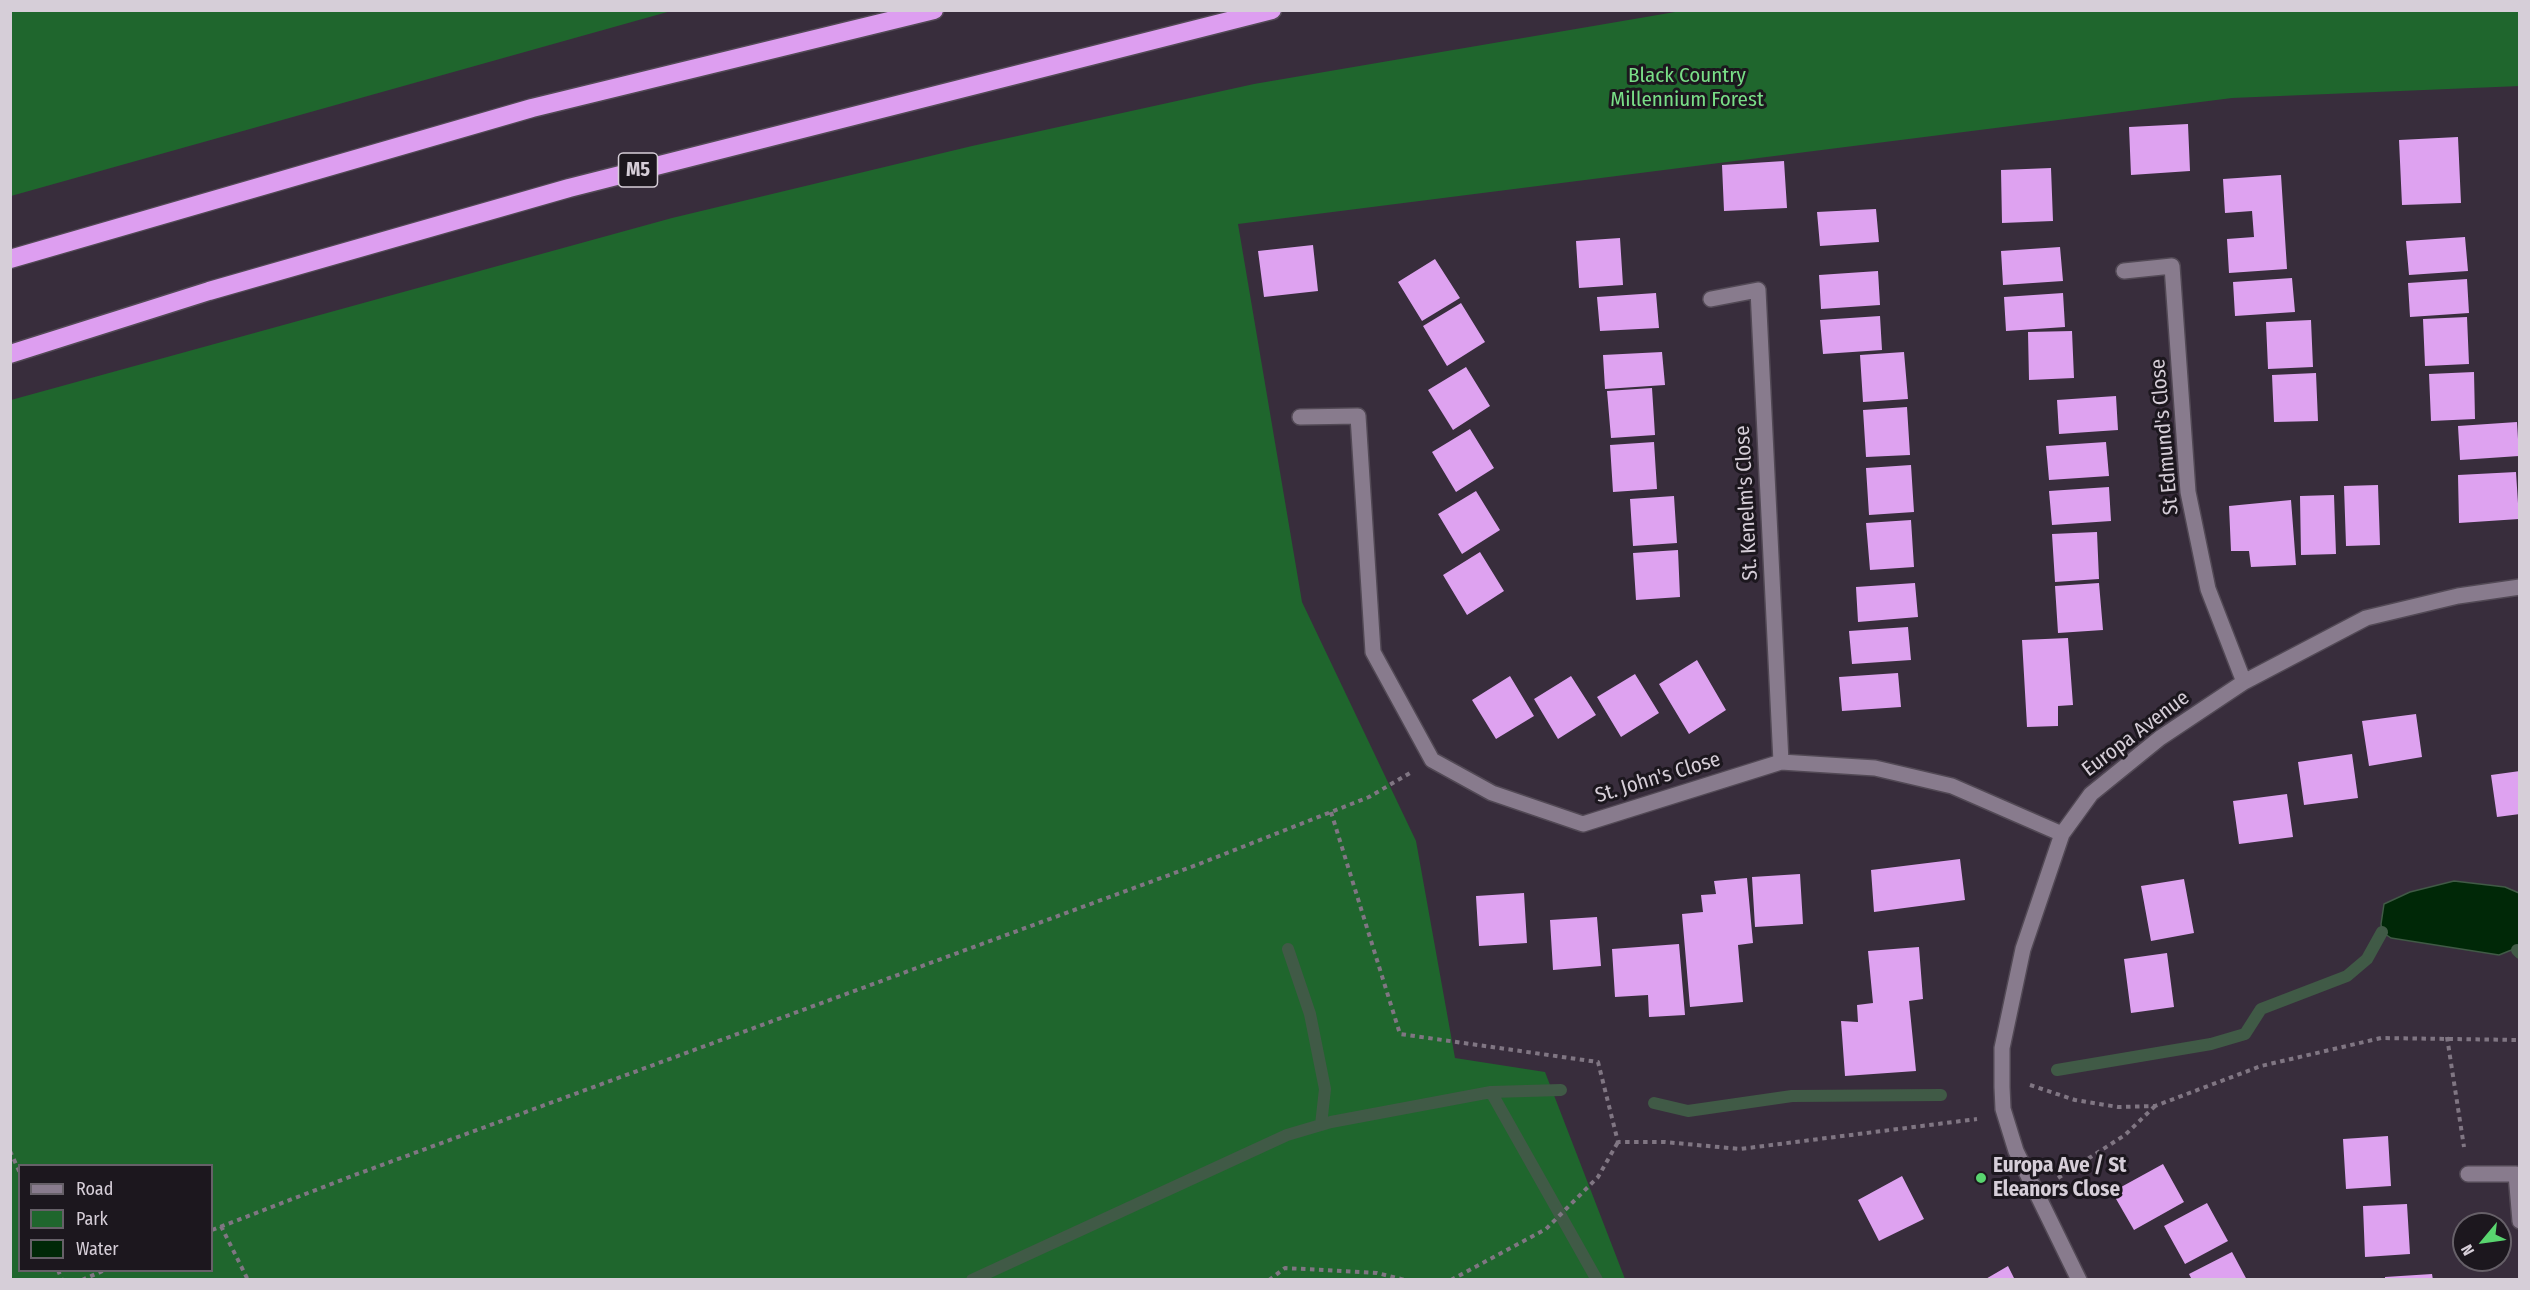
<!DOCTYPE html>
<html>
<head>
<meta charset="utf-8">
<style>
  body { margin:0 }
  #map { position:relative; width:2530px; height:1290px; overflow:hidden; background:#382d3c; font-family:"Fira Sans Condensed",sans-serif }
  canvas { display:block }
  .frame { position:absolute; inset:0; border:12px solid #d6ced8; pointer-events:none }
  .legend { position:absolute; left:18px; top:1164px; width:195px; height:108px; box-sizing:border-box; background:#1c171e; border:2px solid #666068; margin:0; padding:8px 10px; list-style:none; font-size:18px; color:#d6ced8 }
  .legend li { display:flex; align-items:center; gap:12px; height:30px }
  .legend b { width:30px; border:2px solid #666068 }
  .north { position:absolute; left:2452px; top:1212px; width:60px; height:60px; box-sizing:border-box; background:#1c171e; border:2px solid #666068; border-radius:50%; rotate:241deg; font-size:16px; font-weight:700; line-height:24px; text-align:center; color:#d6ced8 }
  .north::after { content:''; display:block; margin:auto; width:21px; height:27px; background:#59d56f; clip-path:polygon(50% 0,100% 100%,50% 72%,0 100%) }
</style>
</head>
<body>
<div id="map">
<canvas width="2530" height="1290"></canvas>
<div class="frame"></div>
<ul class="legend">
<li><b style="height:8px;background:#887b8d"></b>Road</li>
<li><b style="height:16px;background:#1f662d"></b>Park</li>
<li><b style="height:16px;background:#002807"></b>Water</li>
</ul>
<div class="north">N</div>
</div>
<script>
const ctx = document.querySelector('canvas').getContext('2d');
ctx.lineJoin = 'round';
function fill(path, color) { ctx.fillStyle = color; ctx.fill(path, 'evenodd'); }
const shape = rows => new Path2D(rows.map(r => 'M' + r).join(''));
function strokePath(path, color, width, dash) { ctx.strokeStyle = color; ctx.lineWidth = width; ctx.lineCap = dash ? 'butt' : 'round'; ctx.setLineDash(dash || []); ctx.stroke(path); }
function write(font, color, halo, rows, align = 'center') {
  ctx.font = font + ' "Fira Sans Condensed",sans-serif'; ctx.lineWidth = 6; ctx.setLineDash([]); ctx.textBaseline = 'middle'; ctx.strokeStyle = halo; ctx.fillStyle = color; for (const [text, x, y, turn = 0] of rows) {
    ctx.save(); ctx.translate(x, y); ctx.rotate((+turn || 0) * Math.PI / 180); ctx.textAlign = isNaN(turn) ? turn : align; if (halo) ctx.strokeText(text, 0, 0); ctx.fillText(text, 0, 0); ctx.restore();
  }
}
const green = shape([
  [11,10,671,10,671,11,11,196],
  [1681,11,2519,11,2520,86,2232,98,1238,224,1302,602,1416,841,1455,1058,1545,1072,1625,1279,11,1279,11,400,672,218,972,146,1254,84],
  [20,1166,212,1166,212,1270,20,1270]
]);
const water = shape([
  [2454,881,2505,887,2519,893,2519,947,2499,955,2391,938,2382,932,2381,924,2384,904,2410,892,2454,881]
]);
const stream = shape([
  [1288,949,1310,1014,1325,1089,1321,1125],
  [2517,950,2520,953],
  [2057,1070,2211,1044,2245,1034,2261,1009,2347,976,2367,959,2382,932],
  [1491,1092,1597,1280],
  [1654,1103,1688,1111,1792,1096,1941,1095],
  [972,1280,1287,1135,1331,1122,1491,1092,1561,1090]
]);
const building = shape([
  [2188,124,2190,171,2131,175,2129,127],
  [2458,137,2461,203,2402,205,2399,140],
  [1784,161,1787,208,1724,211,1722,165],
  [2051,168,2053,221,2002,223,2001,170],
  [2281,175,2287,269,2229,273,2227,239,2254,237,2252,211,2225,213,2223,179],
  [1876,209,1879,242,1820,246,1817,212],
  [2465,237,2468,271,2409,275,2406,241],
  [1620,238,1623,285,1579,288,1576,241],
  [1313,245,1318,291,1264,297,1258,251],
  [2060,247,2063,281,2003,285,2001,251],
  [1435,259,1460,298,1422,321,1398,282],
  [1878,271,1880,305,1821,309,1819,275],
  [2292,278,2295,312,2235,316,2233,282],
  [2467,279,2469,313,2410,317,2408,283],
  [1656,293,1659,328,1600,331,1597,297],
  [2063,293,2065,327,2006,331,2004,297],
  [1461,303,1485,342,1447,366,1423,326],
  [1880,316,1882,350,1823,354,1820,320],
  [2467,317,2469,364,2425,366,2423,319],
  [2311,320,2313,367,2268,369,2266,322],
  [2072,331,2074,378,2029,380,2028,332],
  [1662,352,1665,385,1605,389,1603,355],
  [1904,352,1908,399,1863,402,1860,355],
  [1466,367,1490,406,1453,430,1428,390],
  [2474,372,2475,419,2431,421,2429,374],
  [2316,373,2318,421,2274,422,2272,375],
  [1652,388,1655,435,1611,438,1607,391],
  [2116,396,2118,430,2059,434,2057,400],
  [1907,407,1910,455,1866,457,1863,410],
  [2517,422,2519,456,2460,460,2458,426],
  [1470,429,1494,468,1456,492,1432,452],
  [1654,442,1657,489,1613,492,1610,445],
  [2106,442,2109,476,2049,480,2046,446],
  [1911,465,1914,512,1869,515,1866,468],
  [2516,472,2519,519,2459,523,2458,475],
  [2378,485,2380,545,2346,546,2344,486],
  [2109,487,2111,521,2052,525,2049,491],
  [1476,491,1500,530,1462,554,1438,514],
  [2334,495,2336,554,2301,555,2300,496],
  [1674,496,1677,543,1633,546,1630,499],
  [2291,500,2296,565,2251,567,2249,551,2231,551,2229,506],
  [1911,520,1914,567,1870,570,1866,523],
  [2097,532,2099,579,2055,582,2052,534],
  [1678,550,1680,597,1636,600,1633,553],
  [1480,552,1504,591,1467,615,1443,575],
  [1915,583,1918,617,1858,622,1856,587],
  [2099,583,2103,630,2058,633,2055,586],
  [1908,627,1911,660,1852,664,1849,631],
  [2068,638,2073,705,2058,706,2058,726,2027,727,2022,640],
  [1697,660,1726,710,1689,734,1659,684],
  [1898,673,1901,707,1842,711,1839,677],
  [1635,674,1659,713,1621,737,1597,697],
  [1510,676,1534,716,1496,739,1472,700],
  [1571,676,1596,715,1558,739,1534,699],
  [2416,714,2422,757,2369,766,2362,721],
  [2352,754,2358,798,2304,805,2298,762],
  [2520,771,2520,814,2497,817,2491,775],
  [2287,794,2293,837,2239,844,2233,801],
  [1960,859,1965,900,1874,912,1871,870],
  [1800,874,1803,924,1755,927,1752,877],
  [1747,878,1753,943,1738,945,1743,1002,1690,1007,1682,914,1703,912,1701,895,1716,894,1714,881],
  [2184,879,2194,933,2151,941,2141,886],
  [1524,893,1527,943,1479,946,1476,896],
  [1597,917,1601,966,1553,970,1550,920],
  [1679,944,1685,1015,1649,1017,1648,995,1615,997,1612,949],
  [1919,947,1923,999,1909,1001,1916,1071,1845,1076,1841,1021,1858,1022,1857,1005,1873,1003,1868,951],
  [2167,953,2174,1007,2131,1013,2124,959],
  [2388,1136,2391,1186,2346,1189,2343,1139],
  [2163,1164,2184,1202,2134,1230,2112,1192],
  [1902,1176,1924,1219,1879,1241,1858,1200],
  [2207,1203,2228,1241,2185,1264,2164,1226],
  [2407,1204,2410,1254,2365,1257,2363,1206],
  [2232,1252,2247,1280,2192,1280,2189,1274],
  [2008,1266,2015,1280,1984,1280],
  [2432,1274,2433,1280,2385,1280,2385,1277]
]);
const path = shape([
  [1331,812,1400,1034,1598,1062,1618,1142,1665,1142,1740,1149,1977,1119],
  [2447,1037,2464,1147],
  [2030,1085,2075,1100,2118,1107,2155,1106,2261,1066,2381,1038,2520,1040],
  [10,1151,20,1173],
  [2058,1178,2125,1135,2155,1106],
  [221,1226,248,1280],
  [212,1230,352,1176,1199,864,1369,797,1410,773],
  [58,1270,62,1280],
  [82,1280,105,1270],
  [1269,1280,1285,1268,1377,1273,1405,1280],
  [1451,1280,1546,1229,1598,1177,1618,1142]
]);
const minor = shape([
  [2124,271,2172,266,2188,492,2208,589,2244,682],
  [1711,299,1758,290,1781,762],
  [1300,417,1358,416,1373,652,1432,760,1492,793,1583,824,1781,762,1875,768,1952,786,2062,834],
  [2468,1174,2516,1174,2520,1221],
  [2079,1280,2016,1151,2003,1109,2002,1087,2002,1048,2023,949,2062,834,2091,794,2160,738,2244,682,2366,618,2458,596,2520,587]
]);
const motorway = shape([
  [10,259,532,108,934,10],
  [10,354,209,291,569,188,1272,10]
]);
const markers = [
  [1981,1178,6,"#59d56f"]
];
const shields = [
  [638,170,39]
];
const shieldNames = [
  ["M5",638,170]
];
const parkNames = [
  ["Black Country",1687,76],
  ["Millennium Forest",1687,100]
];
const streetNames = [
  ["St Edmund's Close",2165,437,-95],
  ["St. Kenelm's Close",1747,503,-93],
  ["Europa Avenue",2136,734,-37],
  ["St. John's Close",1658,778,-17]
];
const poiNames = [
  ["Europa Ave / St",1993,1166],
  ["Eleanors Close",1993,1190]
];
fill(green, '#1f662d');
fill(water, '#002807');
strokePath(water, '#405a46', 1.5);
strokePath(stream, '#405a46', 12);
fill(building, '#dea2f0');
strokePath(minor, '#524955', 18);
strokePath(motorway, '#524955', 21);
strokePath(path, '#807683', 4, [4.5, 4.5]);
strokePath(minor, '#887b8d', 15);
strokePath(motorway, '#dd9ef0', 18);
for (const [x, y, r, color] of markers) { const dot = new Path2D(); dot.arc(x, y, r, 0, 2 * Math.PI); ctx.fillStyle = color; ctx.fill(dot); strokePath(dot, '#1c171e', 2); }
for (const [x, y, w] of shields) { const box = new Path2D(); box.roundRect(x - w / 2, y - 17, w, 34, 4.5); ctx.fillStyle = '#1c171e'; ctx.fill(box); strokePath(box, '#d6ced8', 1.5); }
write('bold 20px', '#d6ced8', null, shieldNames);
write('21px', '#79de87', '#1c171e', parkNames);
write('21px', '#d6ced8', '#1c171e', streetNames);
write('bold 21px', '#d6ced8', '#1c171e', poiNames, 'left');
</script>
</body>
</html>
